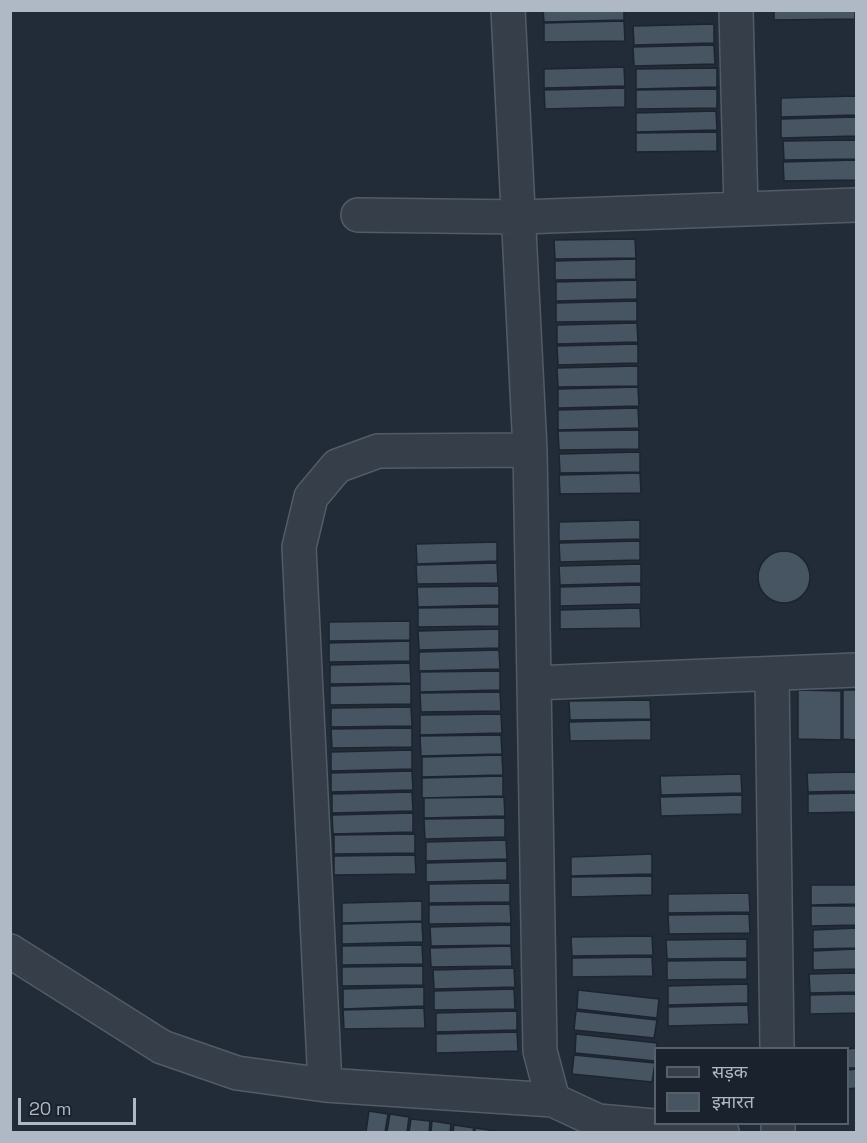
<!DOCTYPE html>
<html>
<head>
<meta charset="utf-8">
<style>
  body { margin:0 }
  #map { position:relative; width:867px; height:1143px; overflow:hidden; background:#212c38; font-family:"Space Grotesk","Noto Sans Devanagari",sans-serif }
  canvas { display:block }
  .frame { position:absolute; inset:0; border:12px solid #afb9c5; pointer-events:none }
  .legend { position:absolute; left:654px; top:1047px; width:195px; height:78px; box-sizing:border-box; background:#1a232d; border:2px solid #565f6a; margin:0; padding:8px 10px; list-style:none; font-size:18px; color:#afb9c5 }
  .legend li { display:flex; align-items:center; gap:12px; height:30px }
  .legend b { width:30px; border:2px solid #565f6a }
  .scale { position:absolute; left:18px; top:1098px; width:118px; height:27px; box-sizing:border-box; border:3px solid #afb9c5; border-top:0; padding-left:8px; font-size:18px; line-height:21px; white-space:nowrap; color:#afb9c5; -webkit-text-stroke:4px #1a232d; paint-order:stroke }
</style>
</head>
<body>
<div id="map">
<canvas width="867" height="1143"></canvas>
<div class="frame"></div>
<ul class="legend">
<li><b style="height:8px;background:#353e49"></b>सड़क</li>
<li><b style="height:16px;background:#475462"></b>इमारत</li>
</ul>
<div class="scale">20 m</div>
</div>
<script>
const ctx = document.querySelector('canvas').getContext('2d');
ctx.lineJoin = 'round';
function fill(path, color) { ctx.fillStyle = color; ctx.fill(path, 'evenodd'); }
const shape = rows => new Path2D(rows.map(r => 'M' + r).join(''));
function strokePath(path, color, width, dash) { ctx.strokeStyle = color; ctx.lineWidth = width; ctx.lineCap = dash ? 'butt' : 'round'; ctx.setLineDash(dash || []); ctx.stroke(path); }
const building = shape([
  [543,10,624,10,624,20,544,22,543,10],
  [774,10,855,10,855,19,774,20,774,10],
  [624,21,625,41,544,42,544,23,624,21],
  [714,24,714,43,634,45,633,26,714,24],
  [714,45,715,64,634,66,633,47,714,45],
  [624,67,625,86,544,88,544,69,624,67],
  [717,68,717,87,636,89,636,69,717,68],
  [625,88,625,107,545,109,544,90,625,88],
  [717,89,717,108,636,109,636,90,717,89],
  [856,96,856,115,781,117,781,98,856,96],
  [716,111,717,130,636,132,636,113,716,111],
  [856,117,856,136,781,138,781,119,856,117],
  [717,132,717,151,636,152,636,133,717,132],
  [856,140,856,159,784,160,783,141,856,140],
  [856,160,856,180,784,181,783,162,856,160],
  [635,239,636,258,555,259,554,240,635,239],
  [636,259,636,279,555,280,555,261,636,259],
  [637,280,637,299,556,301,556,282,637,280],
  [637,301,637,321,556,322,556,303,637,301],
  [637,323,638,342,557,344,557,325,637,323],
  [638,344,638,363,558,365,557,346,638,344],
  [638,366,638,386,558,387,557,368,638,366],
  [638,387,639,406,558,408,558,389,638,387],
  [638,408,639,428,558,430,558,410,638,408],
  [639,430,639,449,559,450,558,431,639,430],
  [640,452,640,472,560,473,559,454,640,452],
  [640,473,641,493,560,494,559,475,640,473],
  [640,520,640,539,559,541,559,522,640,520],
  [640,541,640,560,560,562,559,543,640,541],
  [497,542,497,561,417,564,416,544,497,542],
  '758 577a26 26 0 1 1 52 0a26 26 0 1 1-52 0Z',
  [497,563,498,583,417,584,416,565,497,563],
  [641,564,641,583,560,585,559,566,641,564],
  [641,585,641,604,560,606,560,587,641,585],
  [499,586,499,605,418,607,417,587,499,586],
  [499,607,499,626,418,627,418,608,499,607],
  [640,608,641,628,560,629,560,610,640,608],
  [410,621,410,640,329,641,329,622,410,621],
  [499,629,499,648,419,650,418,631,499,629],
  [410,641,410,661,329,662,329,643,410,641],
  [499,650,500,669,419,671,419,652,499,650],
  [410,663,411,683,330,684,330,665,410,663],
  [500,671,500,690,420,692,420,672,500,671],
  [411,684,411,704,330,705,330,686,411,684],
  [798,690,841,691,841,740,798,739,798,690],
  [843,690,856,690,856,740,843,739,843,690],
  [500,692,501,711,421,712,420,693,500,692],
  [650,700,651,719,570,720,569,701,650,700],
  [411,707,412,726,331,727,331,708,411,707],
  [501,714,502,733,420,735,420,715,501,714],
  [651,720,651,740,570,741,569,722,651,720],
  [412,728,412,747,332,748,331,729,412,728],
  [501,735,502,754,421,756,420,736,501,735],
  [412,750,412,769,331,771,331,752,412,750],
  [502,755,503,775,422,777,422,757,502,755],
  [412,771,413,790,331,792,331,773,412,771],
  [856,772,856,791,808,792,807,773,856,772],
  [741,774,742,793,661,795,660,776,741,774],
  [503,776,503,796,422,798,422,778,503,776],
  [412,792,413,811,332,813,332,794,412,792],
  [856,793,856,812,808,813,808,794,856,793],
  [742,795,742,814,661,816,660,797,742,795],
  [504,797,505,816,424,818,424,798,504,797],
  [413,813,413,832,333,834,332,815,413,813],
  [505,818,505,837,425,839,424,819,505,818],
  [415,834,415,853,334,854,334,835,415,834],
  [506,840,507,859,426,861,426,842,506,840],
  [652,854,652,874,571,876,571,857,652,854],
  [415,855,416,874,334,875,334,856,415,855],
  [507,861,507,880,426,882,426,863,507,861],
  [652,876,652,895,571,897,571,877,652,876],
  [510,883,510,902,429,903,429,884,510,883],
  [811,885,856,885,856,904,811,905,811,885],
  [749,893,750,912,668,913,668,894,749,893],
  [422,901,422,921,342,923,342,903,422,901],
  [510,904,511,923,429,924,429,905,510,904],
  [811,906,856,906,856,925,811,926,811,906],
  [749,914,750,933,669,934,668,915,749,914],
  [422,922,423,942,342,944,342,924,422,922],
  [511,925,511,945,431,946,430,927,511,925],
  [856,928,856,948,813,949,813,930,856,928],
  [652,936,653,955,572,956,571,937,652,936],
  [747,939,747,958,667,959,666,940,747,939],
  [422,945,423,964,342,965,342,946,422,945],
  [511,946,512,966,431,967,430,948,511,946],
  [856,949,856,969,813,970,813,951,856,949],
  [652,957,653,976,572,977,572,958,652,957],
  [747,960,747,979,667,980,667,961,747,960],
  [423,966,423,985,342,986,342,967,423,966],
  [514,968,515,987,434,989,433,970,514,968],
  [856,973,856,992,810,993,809,974,856,973],
  [748,984,748,1003,668,1005,668,986,748,984],
  [424,987,424,1006,343,1009,343,989,424,987],
  [514,989,515,1009,434,1010,434,991,514,989],
  [578,990,659,999,657,1018,577,1009,578,990],
  [856,994,856,1013,810,1014,810,995,856,994],
  [748,1005,749,1024,668,1026,668,1007,748,1005],
  [424,1008,425,1028,344,1029,343,1010,424,1008],
  [517,1011,517,1030,436,1032,436,1013,517,1011],
  [576,1011,657,1020,654,1038,574,1030,576,1011],
  [517,1032,518,1051,436,1053,436,1034,517,1032],
  [576,1034,657,1043,655,1061,575,1053,576,1034],
  [856,1048,856,1068,848,1068,848,1049,856,1048],
  [574,1055,655,1063,652,1082,572,1074,574,1055],
  [856,1069,856,1088,848,1089,848,1070,856,1069],
  [369,1111,388,1114,385,1132,366,1132,369,1111],
  [390,1114,409,1117,407,1132,387,1132,390,1114],
  [411,1119,430,1121,429,1132,409,1132,411,1119],
  [432,1121,451,1124,450,1132,431,1132,432,1121],
  [454,1125,474,1128,473,1132,453,1132,454,1125],
  [475,1128,495,1131,495,1132,475,1132,475,1128]
]);
const minor = shape([
  [508,10,530,450,534,683],
  [736,10,741,209],
  [358,215,521,217,856,205],
  [772,674,777,1048],
  [10,951,162,1047,237,1073,325,1085,553,1100],
  [325,1085,299,547,311,497,337,466,378,451,530,450],
  [778,1124,778,1132],
  [722,1132,598,1121,553,1100,540,1051,534,683,856,670]
]);
fill(building, '#475462');
strokePath(building, '#1c252f', 1.5);
strokePath(minor, '#525c66', 36);
strokePath(minor, '#353e49', 33);
</script>
</body>
</html>
